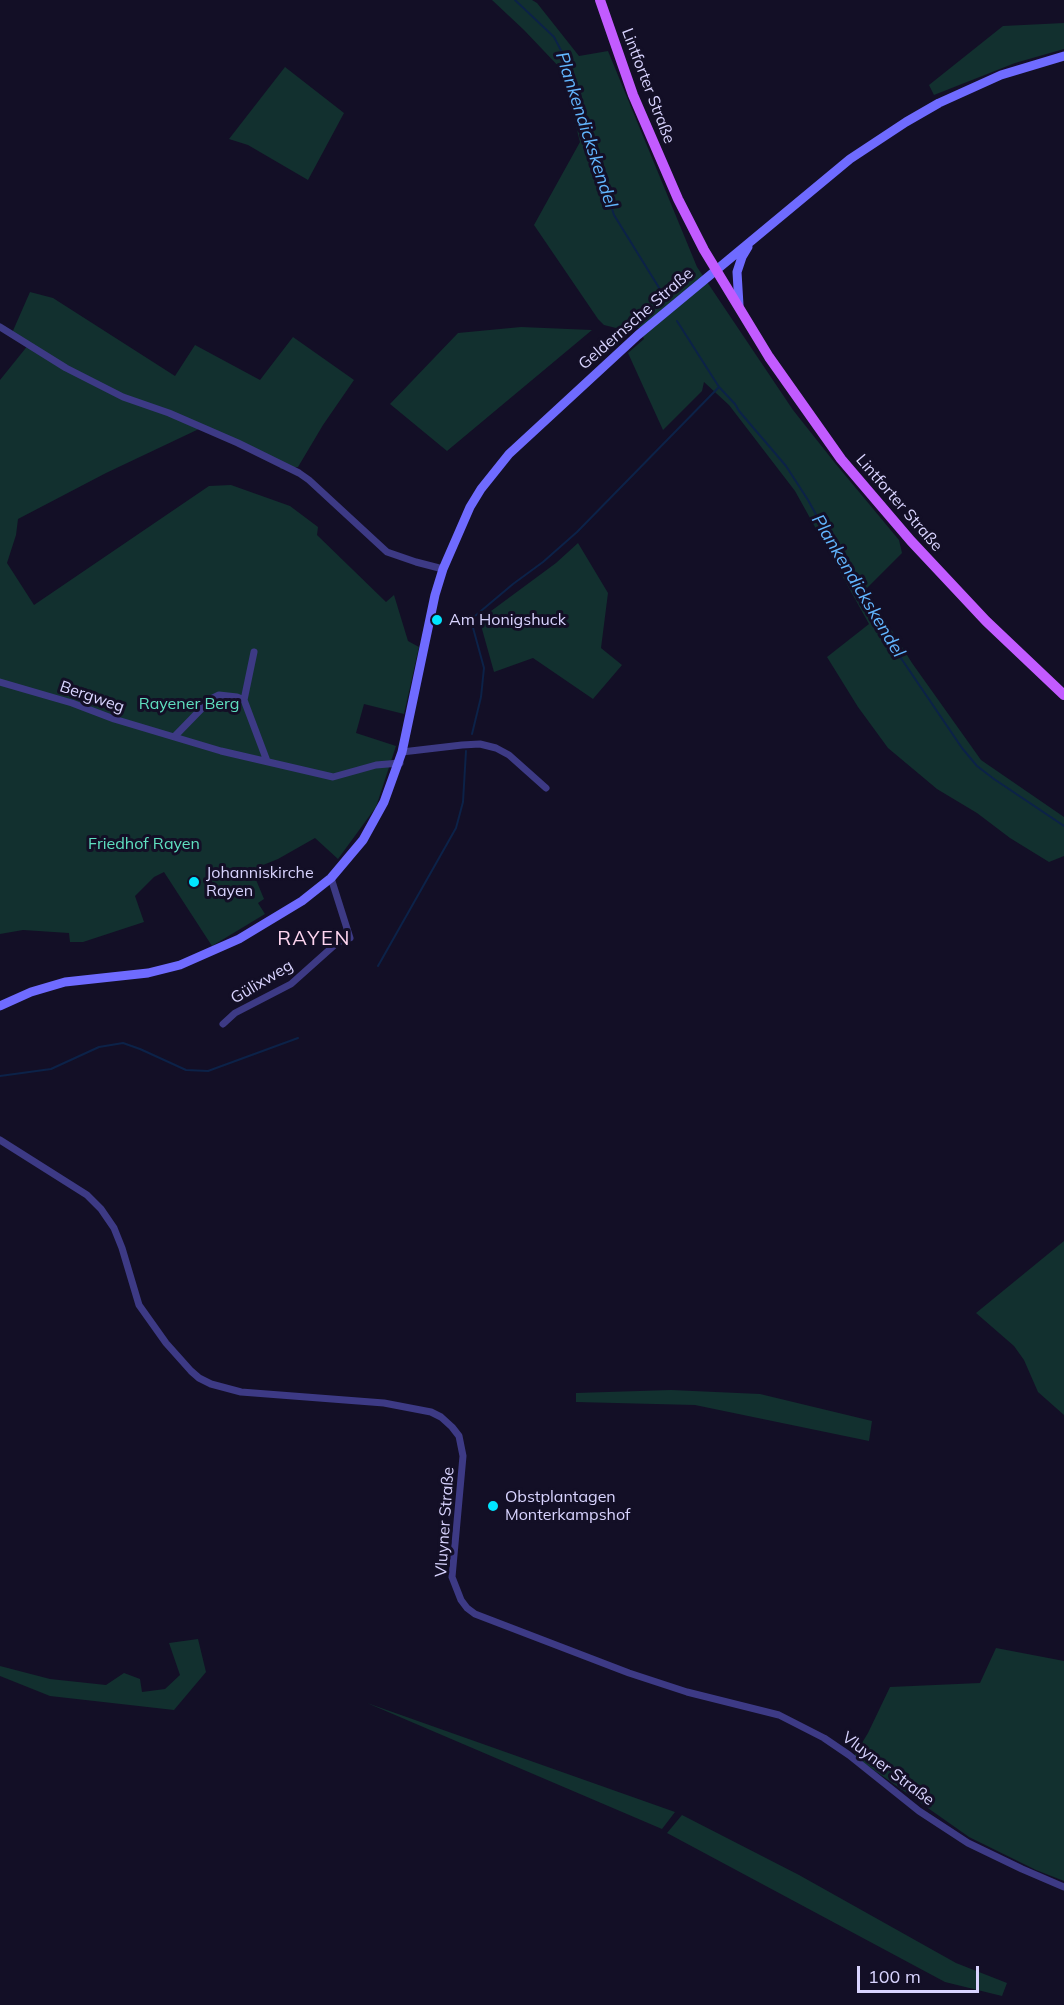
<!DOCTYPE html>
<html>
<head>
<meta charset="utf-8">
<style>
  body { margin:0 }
  #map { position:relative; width:1064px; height:2005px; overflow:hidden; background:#130f26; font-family:Mulish,sans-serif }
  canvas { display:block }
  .scale { position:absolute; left:857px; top:1966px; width:122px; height:27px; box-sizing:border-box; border:3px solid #d9d4ff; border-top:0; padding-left:8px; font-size:18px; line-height:21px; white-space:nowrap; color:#d9d4ff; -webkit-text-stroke:4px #130f26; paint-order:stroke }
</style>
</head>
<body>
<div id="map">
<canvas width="1064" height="2005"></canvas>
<div class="scale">100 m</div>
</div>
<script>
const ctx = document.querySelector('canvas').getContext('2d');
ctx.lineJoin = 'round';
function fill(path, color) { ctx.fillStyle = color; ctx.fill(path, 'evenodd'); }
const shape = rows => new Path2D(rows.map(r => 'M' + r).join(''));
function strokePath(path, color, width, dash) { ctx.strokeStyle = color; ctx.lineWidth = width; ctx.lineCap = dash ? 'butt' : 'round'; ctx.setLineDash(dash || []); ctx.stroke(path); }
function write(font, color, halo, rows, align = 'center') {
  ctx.font = font + ' Mulish,sans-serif'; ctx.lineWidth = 6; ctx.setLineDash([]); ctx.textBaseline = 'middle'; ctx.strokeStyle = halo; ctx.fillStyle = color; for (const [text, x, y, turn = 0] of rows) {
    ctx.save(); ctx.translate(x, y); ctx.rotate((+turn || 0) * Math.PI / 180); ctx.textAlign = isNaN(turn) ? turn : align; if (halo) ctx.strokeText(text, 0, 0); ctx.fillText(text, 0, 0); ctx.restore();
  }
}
const green = shape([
  [492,0,532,0,537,3,579,56,608,51,697,267,793,410,835,463,899,540,902,553,866,589,912,663,981,760,1064,817,1064,856,1049,862,1010,838,977,813,937,789,888,748,858,707,827,657,869,624,795,491,729,405,704,382,702,391,663,430,628,353,644,339,639,328,616,328,604,325,598,319,534,225,580,142,562,70,524,30],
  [1064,23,1064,49,1015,63,934,95,929,85,1003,26],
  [285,67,344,113,308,180,248,145,229,139],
  [30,292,53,298,175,376,195,345,260,380,293,337,354,380,323,425,298,467,280,469,283,465,201,428,106,473,18,519,16,535,7,563,34,605,209,486,231,485,290,506,318,527,317,535,386,602,394,595,408,641,419,647,404,714,364,704,356,733,396,746,376,807,338,859,315,838,278,859,258,867,254,875,264,899,258,903,265,914,212,946,164,872,154,877,135,896,144,922,83,942,70,942,69,933,23,930,0,934,0,380,29,344,12,333],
  [521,327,592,330,447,451,390,404,458,333],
  [578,543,608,593,601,648,622,665,593,699,533,658,494,672,482,629,483,621,487,614,556,563],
  [1064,1241,1064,1415,1038,1392,1024,1360,1014,1346,976,1313],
  [671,1390,760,1394,872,1421,869,1441,695,1405,576,1402,576,1393],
  [198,1639,206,1672,174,1710,50,1696,0,1676,0,1666,50,1679,106,1685,124,1673,140,1679,142,1692,165,1689,180,1675,169,1643],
  [996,1648,1064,1661,1064,1881,1036,1870,969,1837,854,1756,868,1733,890,1687,980,1683],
  [367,1703,675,1812,662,1829],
  [682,1815,799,1875,956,1963,1007,1983,1002,1996,945,1982,667,1833]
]);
const stream = shape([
  [515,0,554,37,565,58,614,215,666,299],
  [677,321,719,387,735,404,739,411,786,466,808,500,869,611,962,748,977,766,994,779,1064,826],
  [472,734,481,697,484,668,472,624,475,616,513,584,543,562,577,532,719,387],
  [378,966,456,828,463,802,466,751],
  [0,1076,51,1069,99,1047,123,1043,140,1049,186,1070,208,1071,298,1038]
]);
const minor = shape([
  [0,327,66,368,123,397,169,413,238,443,299,473,309,480,387,552,416,562,443,569],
  [0,682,72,703,114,719,221,751,333,777,376,765,400,763],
  [244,700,254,652],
  [175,736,211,699,219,695,237,697,244,700,267,761],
  [402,752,462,745,480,744,496,748,509,755,546,788],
  [223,1024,235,1013,291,984,338,942,350,938,331,878],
  [0,1140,87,1195,101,1209,114,1228,122,1248,139,1305,166,1343,191,1371,199,1378,211,1384,241,1392,384,1403,431,1412,441,1417,452,1427,459,1436,463,1456,452,1577,461,1600,467,1608,475,1614,629,1673,687,1692,779,1715,824,1738,849,1755,919,1811,968,1843,1022,1869,1064,1887]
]);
const secondary = shape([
  [739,305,737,272,742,257,748,247],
  [0,1006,31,992,65,982,148,973,180,965,239,939,302,901,331,878,363,840,384,802,402,752,435,595,443,569,470,507,481,489,509,454,638,335,850,159,906,122,939,103,1001,75,1064,56]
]);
const primary = shape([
  [600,0,633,95,678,199,704,250,769,357,841,459,911,541,986,621,1064,695]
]);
const markers = [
  [437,620,6,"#00e5ff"],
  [194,882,6,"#00e5ff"],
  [493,1506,6,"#00e5ff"]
];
const streetNames = [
  ["Lintforter Straße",648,86,69],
  ["Geldernsche Straße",636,319,-41],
  ["Lintforter Straße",899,503,49],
  ["Bergweg",92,697,19],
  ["Gülixweg",262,982,-31],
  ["Vluyner Straße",445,1522,-86],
  ["Vluyner Straße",888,1769,37]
];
const poiNames = [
  ["Am Honigshuck",449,620],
  ["Johanniskirche",206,873],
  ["Rayen",206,891],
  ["Obstplantagen",505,1497],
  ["Monterkampshof",505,1515]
];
const parkNames = [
  ["Rayener Berg",189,704],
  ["Friedhof Rayen",144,844]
];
const waterNames = [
  ["Plankendickskendel",586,130,72],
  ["Plankendickskendel",858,586,59]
];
const quarterNames = [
  ["RAYEN",314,939]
];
fill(green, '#12302f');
strokePath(stream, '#0c2248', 2);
strokePath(minor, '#3d3a85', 7);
strokePath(secondary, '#6f6bff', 9);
strokePath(primary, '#c25bff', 10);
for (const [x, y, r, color] of markers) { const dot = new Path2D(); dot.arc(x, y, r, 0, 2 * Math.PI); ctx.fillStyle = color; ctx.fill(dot); strokePath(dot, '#130f26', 2); }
write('16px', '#d9d4ff', '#130f26', streetNames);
write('16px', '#d9d4ff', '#130f26', poiNames, 'left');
write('16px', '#5fe0c0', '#130f26', parkNames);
write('italic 18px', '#62b6ff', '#130f26', waterNames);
ctx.letterSpacing = '1.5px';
write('20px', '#ffd6f0', '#130f26', quarterNames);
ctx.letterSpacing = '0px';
</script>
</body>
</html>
